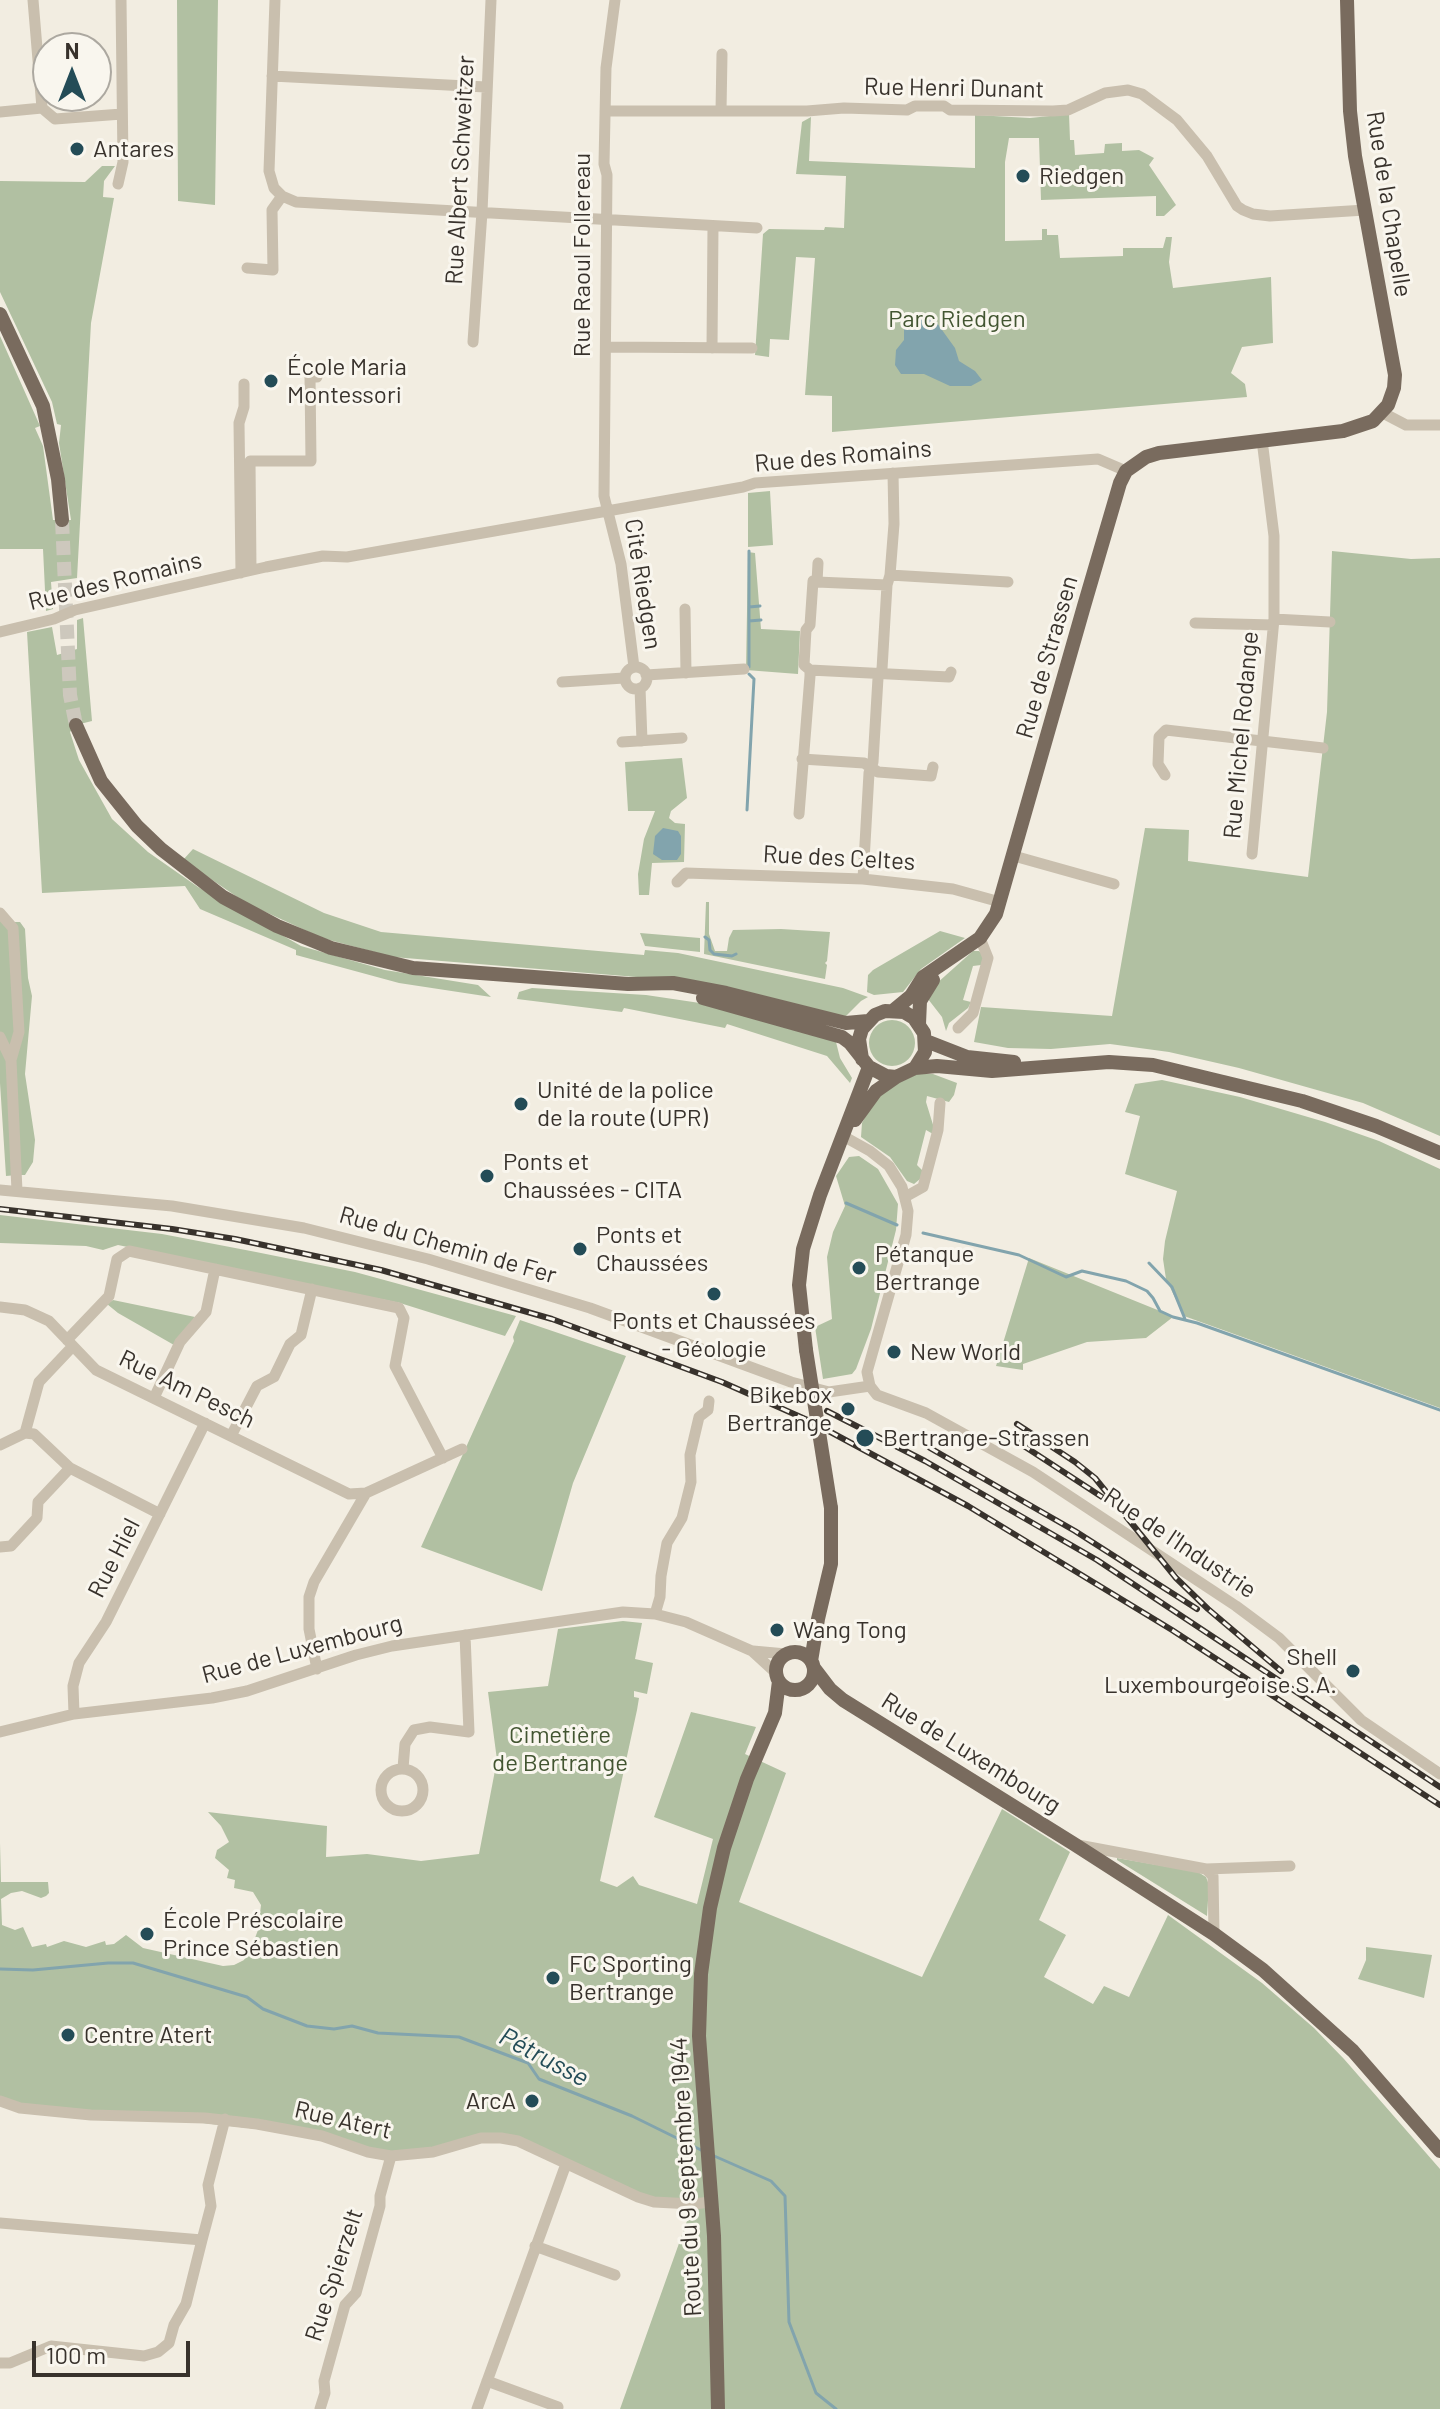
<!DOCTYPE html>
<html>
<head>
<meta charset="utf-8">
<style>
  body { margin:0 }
  #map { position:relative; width:1440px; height:2409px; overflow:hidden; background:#f2ede1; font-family:Barlow,sans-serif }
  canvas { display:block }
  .north { position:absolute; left:32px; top:32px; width:80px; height:80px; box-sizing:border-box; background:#f9f6ee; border:2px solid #aca8a0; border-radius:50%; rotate:0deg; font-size:22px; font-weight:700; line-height:32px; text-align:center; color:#38322c }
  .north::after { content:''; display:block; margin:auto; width:28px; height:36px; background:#244c57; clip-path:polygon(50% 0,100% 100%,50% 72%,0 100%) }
  .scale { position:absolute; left:32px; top:2341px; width:158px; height:36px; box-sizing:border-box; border:4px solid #38322c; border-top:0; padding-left:10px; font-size:24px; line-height:28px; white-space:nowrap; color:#38322c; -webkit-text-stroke:6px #f9f6ee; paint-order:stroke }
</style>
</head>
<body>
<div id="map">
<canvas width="1440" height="2409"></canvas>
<div class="north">N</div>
<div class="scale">100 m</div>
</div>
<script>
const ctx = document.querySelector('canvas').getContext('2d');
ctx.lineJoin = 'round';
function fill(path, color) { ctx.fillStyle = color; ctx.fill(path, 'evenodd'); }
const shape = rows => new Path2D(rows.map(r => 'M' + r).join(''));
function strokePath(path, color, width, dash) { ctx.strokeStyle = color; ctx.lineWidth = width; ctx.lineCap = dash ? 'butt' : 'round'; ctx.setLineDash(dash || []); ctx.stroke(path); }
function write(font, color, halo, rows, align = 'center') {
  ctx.font = font + ' Barlow,sans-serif'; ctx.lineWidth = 6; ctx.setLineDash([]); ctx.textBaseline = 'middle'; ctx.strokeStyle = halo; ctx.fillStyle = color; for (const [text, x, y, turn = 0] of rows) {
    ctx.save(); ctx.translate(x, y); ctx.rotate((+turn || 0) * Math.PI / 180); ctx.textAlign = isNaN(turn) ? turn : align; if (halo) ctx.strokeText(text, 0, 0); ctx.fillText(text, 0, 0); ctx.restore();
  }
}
const green = shape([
  [177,0,218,0,215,205,178,201],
  [1069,114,1070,140,1074,140,1075,155,1104,153,1105,144,1122,143,1122,151,1139,150,1154,158,1149,165,1176,205,1164,216,1156,216,1156,196,1041,200,1039,138,1009,138,1005,162,1005,241,1042,240,1042,229,1047,229,1047,235,1058,235,1060,258,1123,256,1123,248,1163,248,1166,237,1172,237,1169,262,1173,288,1271,277,1273,343,1242,347,1231,373,1245,384,1247,397,832,432,832,396,805,395,815,258,796,257,789,340,770,339,769,357,755,355,763,234,769,229,824,230,825,227,844,228,846,176,796,174,802,122,811,117,809,161,975,168,975,115,1030,118],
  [102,166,115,166,104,181,103,197,114,198,91,323,77,578,51,582,53,609,46,611,43,549,0,549,0,336,40,426,35,428,43,446,53,520,71,520,59,443,61,425,57,424,52,402,0,292,0,181,85,182],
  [770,491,773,545,748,547,748,493],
  [1332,551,1411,559,1440,558,1440,1136,1363,1103,1239,1068,1169,1052,1110,1044,1051,1049,1008,1048,974,1042,981,1007,1112,1016,1145,828,1189,830,1188,861,1308,877,1327,712],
  [748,552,755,553,761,629,800,631,798,674,746,670],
  [83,618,92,721,76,725,70,732,79,760,112,819,148,852,198,887,301,946,385,970,478,985,491,997,399,983,296,955,296,950,200,909,185,886,42,893,27,632,52,627,57,655,77,649,77,620],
  [682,758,687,798,671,811,669,818,675,823,685,824,684,862,652,863,649,895,639,895,638,874,644,839,655,811,628,811,625,762],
  [193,849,324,913,381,932,644,955,645,950,678,953,843,988,868,997,861,1001,844,1018,661,979,393,957,322,938,246,903,183,860],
  [706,902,709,902,709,934,715,951,727,951,729,938,733,930,781,929,830,932,827,961,825,963,827,965,825,979,704,954],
  [0,913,10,922,20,922,25,929,28,978,32,996,25,1074,35,1140,33,1162,25,1175,17,1175,6,1176,0,1083],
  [940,931,965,938,921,969,903,992,874,995,867,992,868,975,873,970],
  [640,933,700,938,700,952,645,946],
  [973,951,979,951,984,956,981,965,973,966,963,1000,971,1002,968,1008,949,1023,946,1031,942,1017,928,999,936,984],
  [532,988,646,995,720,1006,836,1042,840,1058,852,1078,850,1083,827,1056,727,1024,725,1028,624,1008,622,1012,517,999,519,992],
  '869 1043a23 23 0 1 1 46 0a23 23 0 1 1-46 0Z',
  [917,1074,933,1074,957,1083,954,1095,949,1102,927,1096,926,1102,934,1128,933,1134,926,1130,917,1165,923,1171,920,1179,914,1184,907,1181,890,1157,861,1137,862,1123,879,1092],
  [1162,1080,1240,1097,1325,1122,1379,1141,1440,1169,1440,1408,1184,1316,1166,1279,1163,1259,1165,1241,1177,1191,1125,1174,1140,1116,1125,1112,1135,1084],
  [859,1156,878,1169,898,1204,896,1230,871,1329,856,1369,852,1374,823,1379,815,1327,832,1319,827,1257,833,1232,845,1206,836,1176,849,1157],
  [0,1215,162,1234,256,1252,355,1272,516,1316,505,1336,400,1303,118,1245,103,1250,86,1246,0,1243],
  [1029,1258,1160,1311,1173,1317,1146,1338,1087,1342,1023,1364,1023,1370,996,1366],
  [113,1300,195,1317,174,1345,118,1313,107,1304],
  [520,1320,626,1356,573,1483,542,1591,421,1547,514,1341,513,1337],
  [623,1621,642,1623,635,1659,653,1663,647,1694,634,1691,634,1697,639,1698,637,1710,600,1881,617,1887,633,1876,639,1885,697,1904,713,1839,654,1817,691,1712,756,1727,745,1754,786,1773,739,1902,922,1977,1002,1809,1070,1852,1039,1920,1066,1935,1044,1977,1093,2004,1104,1986,1129,1997,1168,1915,1262,1983,1314,2028,1344,2059,1440,2169,1440,2409,620,2409,693,2204,654,2202,501,2138,391,2156,322,2136,0,2101,0,1843,1,1882,48,1882,49,1893,46,1896,41,1898,22,1891,11,1893,1,1899,2,1925,15,1930,23,1927,32,1947,46,1944,47,1947,64,1941,86,1947,105,1941,106,1945,114,1944,126,1935,143,1948,223,1966,234,1965,244,1960,252,1946,258,1930,261,1905,253,1892,234,1888,235,1880,227,1878,229,1870,215,1858,217,1850,229,1842,221,1826,208,1812,327,1826,326,1857,367,1854,421,1861,479,1854,497,1760,488,1692,548,1686,558,1629],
  [1117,1858,1198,1872,1206,1877,1209,1885,1207,1916,1117,1860],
  [1366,1947,1432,1955,1424,1998,1358,1979,1366,1960]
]);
const water = shape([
  [922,317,928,317,937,323,955,348,959,361,975,371,982,380,971,386,950,386,924,374,901,374,895,365,896,350,904,340,904,329,910,320],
  [663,828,678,831,681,836,681,854,677,860,662,860,653,854,655,836]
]);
const stream = shape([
  [749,607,760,606],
  [749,621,761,620],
  [749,667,749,551],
  [747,810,754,679,749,674],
  [705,937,709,940,710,950,714,954,732,956,736,954],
  [846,1203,897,1225],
  [923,1233,1019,1255,1066,1277,1082,1271,1126,1281,1147,1291,1153,1298,1160,1311,1173,1317,1197,1323,1440,1410],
  [1149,1263,1172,1287,1185,1319],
  [0,1969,33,1970,108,1963,133,1963,247,1997,263,2009,307,2026,334,2029,352,2026,378,2033,459,2037,528,2063,539,2079,632,2116,701,2150],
  [712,2155,771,2181,785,2196,789,2322,816,2393,836,2409]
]);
const majorTunnel = shape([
  [62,520,70,695,76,725]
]);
const minor = shape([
  [33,0,42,108,55,119,122,114],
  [275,0,269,171,274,188,282,196,296,202,757,228],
  [615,0,606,68,604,164,607,175,604,496,621,564,634,667],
  [272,76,486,87],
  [605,111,807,111,844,108,907,110,915,106,944,106,950,110,1053,111,1068,110,1105,93,1128,90,1142,94,1177,120,1207,156,1237,206,1243,210,1253,214,1270,216,1365,210],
  [721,111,722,54],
  [0,112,42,108],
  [118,184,123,162,121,0],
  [247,268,273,270,272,210,282,196],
  [473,342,482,212,491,0],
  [607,347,752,348],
  [712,348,713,226],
  [1383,413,1406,425,1440,425],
  [251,570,250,461,311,461,310,377,317,377],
  [241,573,239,423,244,407,244,384],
  [890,575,1008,582],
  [817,582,887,585],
  [685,609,686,673],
  [1274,619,1330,622],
  [1195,623,1273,625],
  [0,632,54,619,75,610,266,567,323,556,347,557,743,487,755,483,1098,459,1126,471],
  '625 678a11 11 0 1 1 22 0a11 11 0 1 1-22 0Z',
  [810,670,949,677,951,672],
  [646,675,744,669],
  [562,682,624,678],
  [640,688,642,741],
  [622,742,682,738],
  [802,759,864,763,878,772,931,776,933,767],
  [1165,775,1158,764,1159,737,1166,730,1323,748],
  [799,814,810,676,810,670,804,665,806,630,810,625,813,581,817,582,818,563],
  [1252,854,1274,619,1274,536,1262,440],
  [1014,856,1114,884],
  [863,879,869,773,873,762,878,678,882,669,887,585,890,575,894,524,893,473],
  [677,882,686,873,863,879,953,889,1000,902],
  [0,913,13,928,19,1032,11,1060,17,1191],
  [958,1028,973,1013,988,958,980,938],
  [0,1037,11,1060],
  [843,1136,870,1151,889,1166,902,1187,908,1211,906,1235,867,1372,870,1386,877,1395,926,1413,1033,1472,1236,1606,1279,1638,1361,1720,1440,1774],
  [0,1190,172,1206,304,1228,428,1259,590,1308,791,1382,829,1392,870,1386],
  [905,1197,923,1187,938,1130,940,1103],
  [0,1307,25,1310,49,1321,96,1370,349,1494,366,1493],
  [67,1340,109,1296,117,1259,129,1251,399,1308,404,1318,395,1366,443,1458],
  [154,1398,180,1342,206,1312,215,1269],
  [25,1433,39,1382,73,1346],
  [231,1436,257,1386,274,1377,290,1344,301,1335,312,1289],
  [0,1445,25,1433,34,1434,70,1468,160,1514],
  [0,1547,11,1546,37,1518,38,1502,70,1468],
  [655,1614,660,1597,661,1576,667,1543,682,1518,691,1482,690,1455,699,1417,708,1410,709,1401],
  [753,1651,786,1654],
  [317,1669,309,1629,309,1597,314,1582,366,1493,462,1449],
  [74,1714,73,1686,79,1663,106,1622,205,1423],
  [0,1732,74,1714,212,1698,247,1691,356,1655,392,1646,623,1612,655,1614,686,1622,752,1651,776,1673],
  [403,1768,405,1744,414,1730,430,1727,469,1732,465,1635],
  '381 1790a21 21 0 1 1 42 0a21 21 0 1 1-42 0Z',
  [1078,1845,1206,1869,1213,1876,1214,1934],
  [1206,1869,1290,1866],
  [0,2101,20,2108,91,2115,205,2118,257,2124,322,2136,368,2152,391,2156,433,2152,481,2138,501,2138,518,2141,638,2197,654,2202,693,2204,711,2202],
  [0,2223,202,2240],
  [535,2246,615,2275],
  [0,2363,10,2363,51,2346,144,2356,158,2352,169,2343,174,2325,186,2304,202,2240,211,2206,208,2185,225,2119],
  [487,2381,558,2407],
  [320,2409,325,2393,324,2381,345,2305,356,2293,380,2206,380,2196,391,2156],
  [477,2409,566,2164]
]);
const major = shape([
  [0,314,43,406,58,479,62,520],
  [76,725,101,781,137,826,161,849,223,897,277,926,331,948,413,968,628,984,673,983,726,993,846,1023,868,1021],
  [703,998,842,1037,850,1043,869,1067,886,1076,896,1077,915,1068,925,1052,924,1033,914,1018,904,1012,885,1011,875,1015,862,1029,859,1039,862,1059],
  [894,1010,911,996,923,977,980,938,996,914,1084,606,1120,483,1126,471,1146,457,1159,453,1343,431,1373,421,1388,405,1394,388,1395,375,1355,156,1350,111,1347,0],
  [919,1024,920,1001,933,980],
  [926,1041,967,1057,1014,1062],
  [915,1068,937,1066,992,1071,1109,1062,1153,1065,1302,1101,1376,1126,1440,1153],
  [855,1120,876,1091,896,1077],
  [806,1350,799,1285,803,1249,820,1195,869,1067],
  '776 1671a19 19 0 1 1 38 0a19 19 0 1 1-38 0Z',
  [811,1661,818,1619,831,1564,831,1508],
  [814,1668,830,1689,843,1700,1074,1844,1214,1934,1263,1970,1353,2051,1440,2151],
  [718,2409,714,2236,699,2036,701,1974,710,1908,724,1848,747,1779,775,1713,779,1681]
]);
const rail = shape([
  [0,1209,172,1229,235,1239,381,1270,552,1319,722,1382,812,1422,968,1506,1172,1630,1440,1805],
  [827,1411,925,1461,1097,1560,1440,1787],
  [1017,1424,1075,1462,1095,1478,1176,1578,1208,1609,1281,1671],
  [1007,1435,1102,1497],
  [930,1448,1075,1531,1197,1609]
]);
const majorBridge = shape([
  [806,1350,831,1508]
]);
const markers = [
  [77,149,8,"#244c57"],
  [1023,176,8,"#244c57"],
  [271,381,8,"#244c57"],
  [521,1104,8,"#244c57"],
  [487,1176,8,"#244c57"],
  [580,1249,8,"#244c57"],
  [859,1268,8,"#244c57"],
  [714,1294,8,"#244c57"],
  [894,1352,8,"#244c57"],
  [848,1409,8,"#244c57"],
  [865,1438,10,"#244c57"],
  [777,1630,8,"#244c57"],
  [1353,1671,8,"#244c57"],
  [147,1934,8,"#244c57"],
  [553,1978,8,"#244c57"],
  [68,2035,8,"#244c57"],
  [532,2101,8,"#244c57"]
];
const streetNames = [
  ["Rue Henri Dunant",954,88,1],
  ["Rue Albert Schweitzer",460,170,-87],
  ["Rue de la Chapelle",1389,204,81],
  ["Rue Raoul Follereau",582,255,-90],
  ["Rue des Romains",843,456,-5],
  ["Rue des Romains",115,581,-14],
  ["Cité Riedgen",643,584,81],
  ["Rue de Strassen",1047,657,-74],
  ["Rue Michel Rodange",1241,735,-85],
  ["Rue des Celtes",839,858,3],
  ["Rue du Chemin de Fer",448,1245,16],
  ["Rue Am Pesch",187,1389,26],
  ["Rue de l'Industrie",1180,1543,34],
  ["Rue Hiel",114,1558,-63],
  ["Rue de Luxembourg",302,1649,-15],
  ["Rue de Luxembourg",971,1753,32],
  ["Rue Atert",343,2120,13],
  ["Route du 9 septembre 1944",686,2177,-93],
  ["Rue Spierzelt",334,2275,-72]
];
const poiNames = [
  ["Antares",93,149],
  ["Riedgen",1039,176],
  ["École Maria",287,367],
  ["Montessori",287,395],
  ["Unité de la police",537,1090],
  ["de la route (UPR)",537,1118],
  ["Ponts et",503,1162],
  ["Chaussées - CITA",503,1190],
  ["Ponts et",596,1235],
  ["Chaussées",596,1263],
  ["Pétanque",875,1254],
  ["Bertrange",875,1282],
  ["Ponts et Chaussées",714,1321,"center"],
  ["- Géologie",714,1349,"center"],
  ["New World",910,1352],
  ["Bikebox",832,1395,"right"],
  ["Bertrange",832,1423,"right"],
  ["Bertrange-Strassen",883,1438],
  ["Wang Tong",793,1630],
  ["Shell",1337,1657,"right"],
  ["Luxembourgeoise S.A.",1337,1685,"right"],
  ["École Préscolaire",163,1920],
  ["Prince Sébastien",163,1948],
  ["FC Sporting",569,1964],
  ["Bertrange",569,1992],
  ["Centre Atert",84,2035],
  ["ArcA",516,2101,"right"]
];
const parkNames = [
  ["Parc Riedgen",957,319],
  ["Cimetière",560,1735],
  ["de Bertrange",560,1763]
];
const waterNames = [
  ["Pétrusse",544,2057,28]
];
fill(green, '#b1c0a2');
fill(water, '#82a4ad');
strokePath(stream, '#82a4ad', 3);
strokePath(majorTunnel, '#cdc8bd', 14, [14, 7]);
strokePath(minor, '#c9bfae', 11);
strokePath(major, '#796b5e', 14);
strokePath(rail, '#38322c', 6);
strokePath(rail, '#f9f6ee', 3, [9]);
strokePath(majorBridge, '#796b5e', 14);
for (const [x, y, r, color] of markers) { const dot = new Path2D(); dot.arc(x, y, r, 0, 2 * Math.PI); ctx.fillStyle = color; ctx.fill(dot); strokePath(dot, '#f9f6ee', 3); }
write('24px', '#38322c', '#f9f6ee', streetNames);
write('24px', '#38322c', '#f9f6ee', poiNames, 'left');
write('24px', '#425531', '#f9f6ee', parkNames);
write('italic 26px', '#244c57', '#f9f6ee', waterNames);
</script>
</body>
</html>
